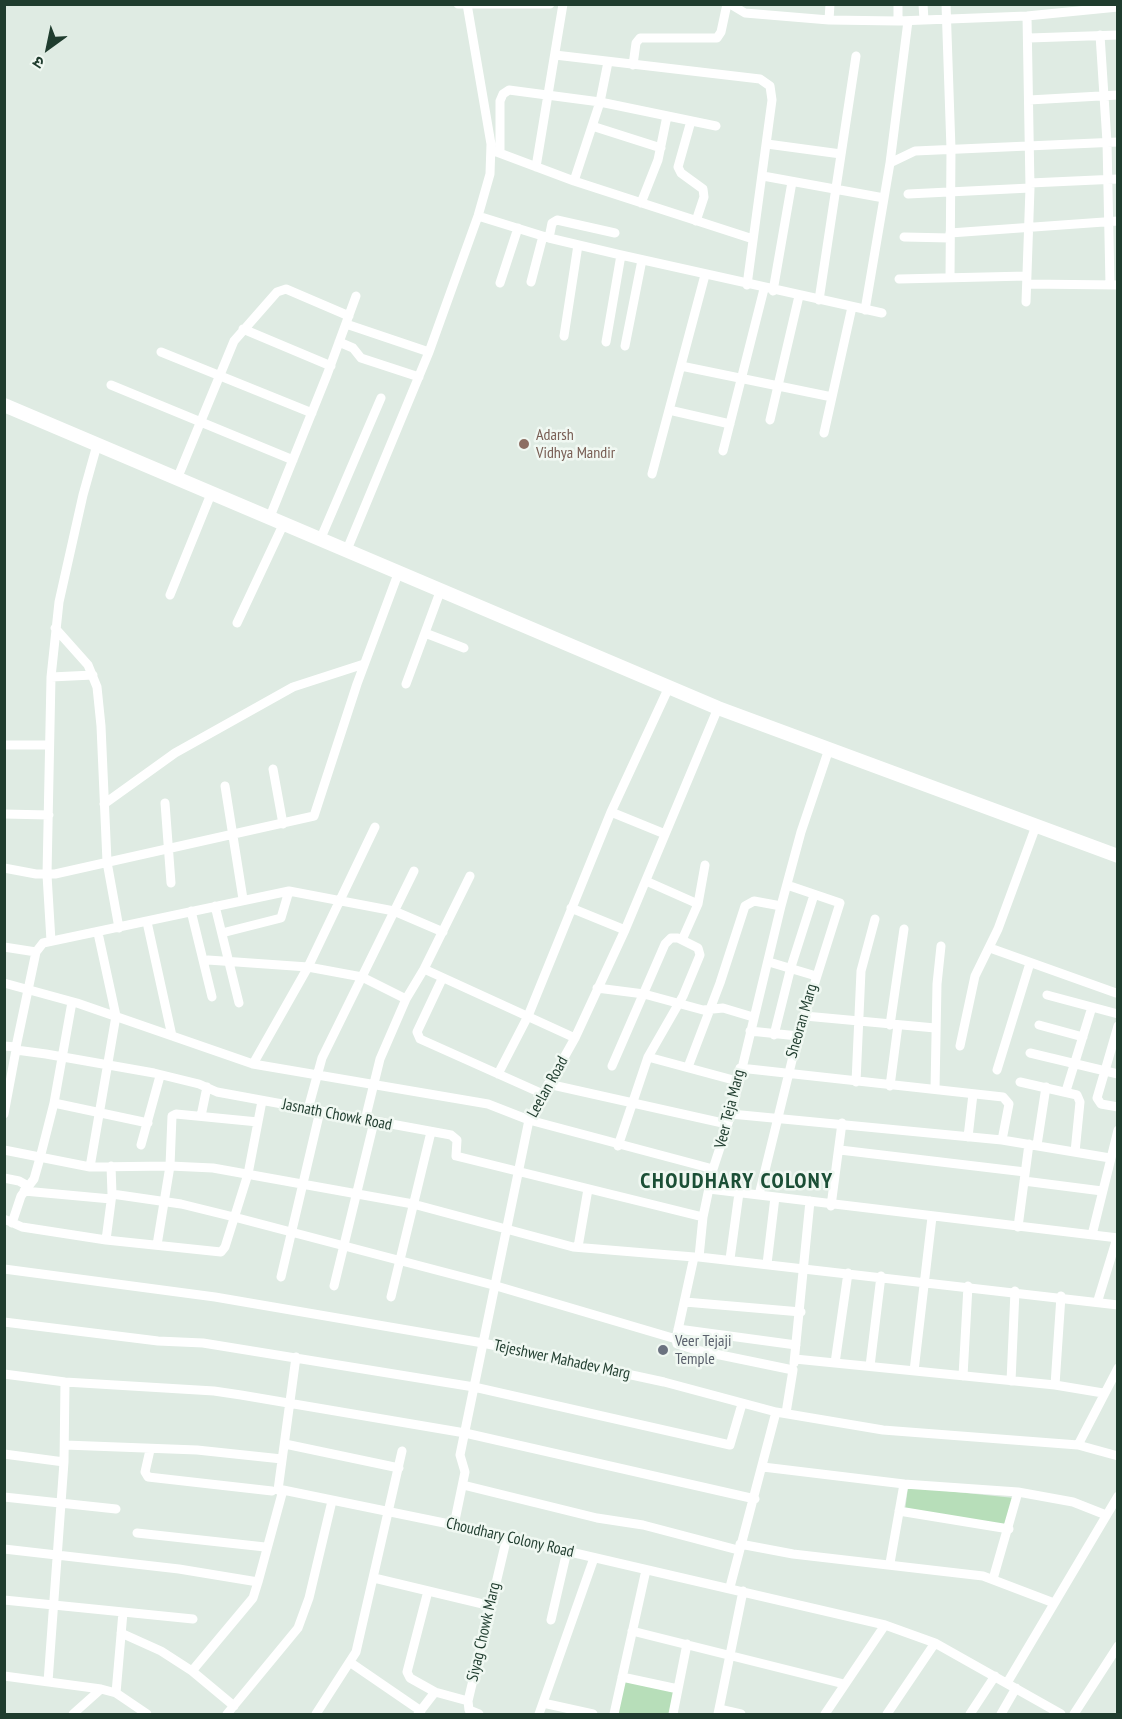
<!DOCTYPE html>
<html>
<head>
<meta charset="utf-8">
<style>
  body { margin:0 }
  #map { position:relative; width:1122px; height:1719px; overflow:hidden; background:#dfebe3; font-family:"PT Sans Narrow","Noto Sans Devanagari",sans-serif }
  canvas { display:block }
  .frame { position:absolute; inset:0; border:6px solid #1f3c2e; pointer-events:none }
  .north { position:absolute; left:18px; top:18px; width:60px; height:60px; -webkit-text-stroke:4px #f0f8f2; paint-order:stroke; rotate:213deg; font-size:16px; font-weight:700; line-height:24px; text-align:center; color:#1f3c2e }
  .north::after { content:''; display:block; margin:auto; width:21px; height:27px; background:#1f3c2e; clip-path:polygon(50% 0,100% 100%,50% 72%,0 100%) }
</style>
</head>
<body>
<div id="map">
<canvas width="1122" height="1719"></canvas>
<div class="frame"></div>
<div class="north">उ</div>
</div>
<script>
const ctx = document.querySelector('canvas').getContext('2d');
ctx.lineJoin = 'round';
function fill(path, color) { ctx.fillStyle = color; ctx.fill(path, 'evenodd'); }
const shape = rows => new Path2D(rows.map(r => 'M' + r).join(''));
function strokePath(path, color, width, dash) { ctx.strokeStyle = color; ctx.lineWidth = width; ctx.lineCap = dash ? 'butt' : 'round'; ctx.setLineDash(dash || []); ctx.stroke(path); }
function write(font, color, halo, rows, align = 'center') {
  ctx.font = font + ' "PT Sans Narrow",sans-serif'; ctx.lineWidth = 5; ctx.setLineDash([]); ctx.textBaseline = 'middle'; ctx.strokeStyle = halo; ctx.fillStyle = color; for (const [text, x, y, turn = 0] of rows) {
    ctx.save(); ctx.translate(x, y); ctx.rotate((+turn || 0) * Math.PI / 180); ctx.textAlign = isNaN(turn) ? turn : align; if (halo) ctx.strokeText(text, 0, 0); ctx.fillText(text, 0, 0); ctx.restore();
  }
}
const green = shape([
  [908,1487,1014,1498,1005,1525,905,1511],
  [624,1679,675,1692,670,1714,617,1714]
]);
const street = shape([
  [458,4,550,4],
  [730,4,745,13,829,20,898,21,1027,16,1118,7],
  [898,4,898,21],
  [923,4,924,20],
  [946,4,951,149,950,278],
  [829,20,830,4],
  [1100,35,1107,142,1110,285],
  [1029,38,1118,35],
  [555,55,760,79,770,86,772,100,747,285],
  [633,65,636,43,640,38,717,38,721,32,727,4],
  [1029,100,1118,95],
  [691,121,678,167,681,173,703,189,704,197,696,221],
  [592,126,661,148],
  [767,144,841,154],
  [494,151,574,181,753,239],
  [500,153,500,101,503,94,509,90,600,102,716,126],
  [890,163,915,151,1118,142],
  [536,167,563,4],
  [763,176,884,198],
  [574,181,600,102,608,62],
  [1030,183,1118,179],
  [908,194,1030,188],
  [641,203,658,160,667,116],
  [478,216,549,238,621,255,882,313],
  [950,233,1118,221],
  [904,237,950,238],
  [549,238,552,223,557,220,615,233],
  [899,279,1027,276],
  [531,282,543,236],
  [500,283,518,228],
  [1027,284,1118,285],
  [773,291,792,182],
  [819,300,856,56],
  [1026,302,1030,188,1027,16],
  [865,310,890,163,908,21],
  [346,324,429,352],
  [243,329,331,366],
  [564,336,578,245],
  [339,342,353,348,361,358,419,377],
  [606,342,621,255],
  [625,346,642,260],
  [161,352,312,413],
  [681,366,832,397],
  [111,385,293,460],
  [669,410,730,424],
  [770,420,799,296],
  [824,433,852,307],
  [723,451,764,289],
  [652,474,705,275],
  [177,479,234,341,277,292,286,289,349,316],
  [269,519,327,375,356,296],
  [320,540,381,398],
  [346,552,429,352,478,216,490,174,491,144,467,4],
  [170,595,211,494],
  [237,623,283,525],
  [55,628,88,665,97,687,101,726,107,862,119,928],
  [425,633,464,648],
  [51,677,93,675],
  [406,684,440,592],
  [4,745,48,745],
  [273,769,283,824],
  [225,786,243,899],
  [165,803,171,883],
  [104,804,175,753,293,687,364,664],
  [611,812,665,834],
  [4,814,49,815],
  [4,868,36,874,55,874,314,816,357,684,398,574],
  [646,881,698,904],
  [215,906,239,1003],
  [571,908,625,930],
  [191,911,212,997],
  [147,922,172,1036],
  [222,933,281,918,289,891],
  [682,940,698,904,705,865],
  [51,941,47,875,51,677,59,602,83,495,97,445],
  [4,947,36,952],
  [990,948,1116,993],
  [208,960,308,967,362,977,406,999],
  [769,962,816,976],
  [424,969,575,1038],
  [442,979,417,1032,420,1039,543,1094],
  [4,983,77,1003,253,1064,488,1104,529,1120,713,1169],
  [597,988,644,994,703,1010,723,1008,753,1017],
  [1047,995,1118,1014],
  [805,1016,935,1028],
  [890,1025,904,929],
  [1039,1025,1083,1037],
  [1118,1026,1097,1098,1101,1104,1118,1107],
  [750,1031,798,1036],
  [774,1035,791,967,814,895],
  [4,1046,16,1047,36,952,43,943,289,891,394,911,443,932],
  [960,1046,975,976,998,929,1036,826],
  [1030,1053,1118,1074],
  [253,1064,308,967,375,827],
  [612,1066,665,944,671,938,678,938,698,948,700,955,683,996,648,1057],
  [688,1067,720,983,745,906,754,901,781,906],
  [740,1068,1003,1097,1009,1104,1002,1140],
  [997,1070,1030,963],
  [498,1074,528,1016,611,812,669,687],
  [856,1082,861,971,875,919],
  [1020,1082,1077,1095,1080,1102,1075,1152],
  [548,1084,727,1124],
  [890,1086,898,1025],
  [935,1089,937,984,941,946],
  [1066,1091,1092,1007],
  [54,1103,148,1123],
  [308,1109,322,1058,414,871],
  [4,1114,16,1050,46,1054,154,1073,199,1084,217,1092,451,1135,457,1140,456,1156,703,1217],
  [731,1114,1002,1140,1110,1158],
  [201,1116,207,1087],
  [365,1120,380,1059,406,999,424,969,470,876],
  [968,1137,973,1094],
  [141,1145,160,1076],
  [1037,1145,1046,1087],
  [618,1146,648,1057,737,1081],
  [4,1150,90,1167,170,1166,213,1168,413,1204,573,1247,694,1257],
  [840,1150,1025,1172],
  [90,1167,116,1016,98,933],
  [4,1178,19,1181,28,1186],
  [1024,1181,1102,1191],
  [709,1189,1118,1238],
  [24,1191,111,1199],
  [112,1194,181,1204,234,1217,493,1285,676,1339],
  [759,1195,798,1036,840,903,787,885],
  [831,1206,842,1123],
  [4,1219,22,1227,106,1240,221,1252,225,1247,248,1174,262,1101],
  [12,1223,21,1196,34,1179,40,1158,54,1103,72,1002],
  [1018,1227,1029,1144],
  [1092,1235,1118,1130],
  [106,1240,112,1194,111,1166],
  [157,1245,170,1166,172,1116,176,1114,258,1122],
  [578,1247,588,1189],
  [699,1257,1118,1305],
  [730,1259,739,1193],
  [767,1264,775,1197],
  [4,1269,215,1297,483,1343,664,1382,776,1412,883,1430,1078,1445,1118,1456],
  [281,1277,320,1111],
  [334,1286,374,1122],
  [391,1297,431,1132],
  [1098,1300,1117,1238],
  [685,1302,801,1312],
  [4,1322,158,1341,203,1343,474,1387,730,1445,742,1404],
  [678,1329,796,1345],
  [795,1359,1055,1385,1103,1393],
  [794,1363,810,1201],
  [835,1363,848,1273],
  [870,1366,881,1276],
  [914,1371,932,1217],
  [4,1374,65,1382,214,1391,241,1395,465,1433,755,1499],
  [963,1376,968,1286],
  [1011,1381,1015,1291],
  [1055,1385,1061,1296],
  [786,1413,793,1370,696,1350,677,1344,676,1339,694,1257,699,1257,703,1217,713,1169,731,1114,781,906,801,832,829,749],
  [285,1444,399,1468],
  [65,1445,197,1450,282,1459],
  [1078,1445,1118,1368],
  [150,1450,145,1472,148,1477,272,1491],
  [4,1454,64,1462],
  [763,1467,904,1484,1018,1492,1073,1502,1106,1515],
  [463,1485,597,1518,643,1525,738,1550],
  [278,1490,296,1357],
  [4,1497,116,1509],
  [899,1511,1009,1529],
  [454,1525,465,1472,460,1455,529,1120,575,1038,625,930,718,708],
  [137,1533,265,1547],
  [740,1544,793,1554,983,1576,1054,1603],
  [4,1549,179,1569,258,1582,283,1490,454,1525,885,1625,935,1643,1061,1714],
  [890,1563,904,1484],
  [374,1578,487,1605],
  [993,1579,1018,1492],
  [730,1587,776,1412],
  [428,1591,407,1672,410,1678,435,1692],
  [4,1600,193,1619],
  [551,1620,567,1551],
  [632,1631,844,1684],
  [121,1633,161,1651,192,1671,234,1706],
  [351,1663,421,1711],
  [192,1671,253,1598,258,1582],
  [4,1676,101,1689,116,1693,147,1714],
  [622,1677,678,1689],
  [48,1682,64,1462,65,1382],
  [1007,1683,1118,1496],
  [116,1693,123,1612],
  [468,1701,469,1710,479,1714],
  [543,1703,593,1714],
  [719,1709,741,1714],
  [73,1714,101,1689],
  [227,1714,298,1628,309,1598,332,1501],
  [316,1714,356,1652,402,1451],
  [418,1714,435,1692,468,1701,507,1537],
  [539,1714,594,1558],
  [614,1714,646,1570],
  [673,1714,687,1644],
  [718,1714,743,1591],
  [825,1714,885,1625],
  [887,1714,935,1643],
  [970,1714,995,1676],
  [1001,1714,1016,1688],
  [1074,1714,1118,1646]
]);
const secondary = shape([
  [4,405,718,708,1118,856]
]);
const markers = [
  [524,444,6,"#8d6e63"],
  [663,1350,6,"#6b7280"]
];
const educationNames = [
  ["Adarsh",536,435],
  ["Vidhya Mandir",536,453]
];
const streetNames = [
  ["Sheoran Marg",802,1021,-74],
  ["Leelan Road",548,1087,-61],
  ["Veer Teja Marg",730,1109,-76],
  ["Jasnath Chowk Road",337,1115,11],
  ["Tejeshwer Mahadev Marg",562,1360,12],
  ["Choudhary Colony Road",510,1538,13],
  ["Siyag Chowk Marg",484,1632,-77]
];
const worshipNames = [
  ["Veer Tejaji",675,1341],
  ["Temple",675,1359]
];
const districtNames = [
  ["CHOUDHARY COLONY",737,1182]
];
fill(green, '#b7deb9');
strokePath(street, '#fff', 9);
strokePath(secondary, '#fff', 14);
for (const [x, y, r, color] of markers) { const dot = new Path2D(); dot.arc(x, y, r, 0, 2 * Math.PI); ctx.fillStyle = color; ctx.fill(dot); strokePath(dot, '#f0f8f2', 2); }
write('16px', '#785e54', '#f0f8f2', educationNames, 'left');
write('16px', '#1f3c2e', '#f0f8f2', streetNames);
write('16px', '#5b616d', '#f0f8f2', worshipNames, 'left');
ctx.letterSpacing = '1.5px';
write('bold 22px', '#1b4f36', '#f0f8f2', districtNames);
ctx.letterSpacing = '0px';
</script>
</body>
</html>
